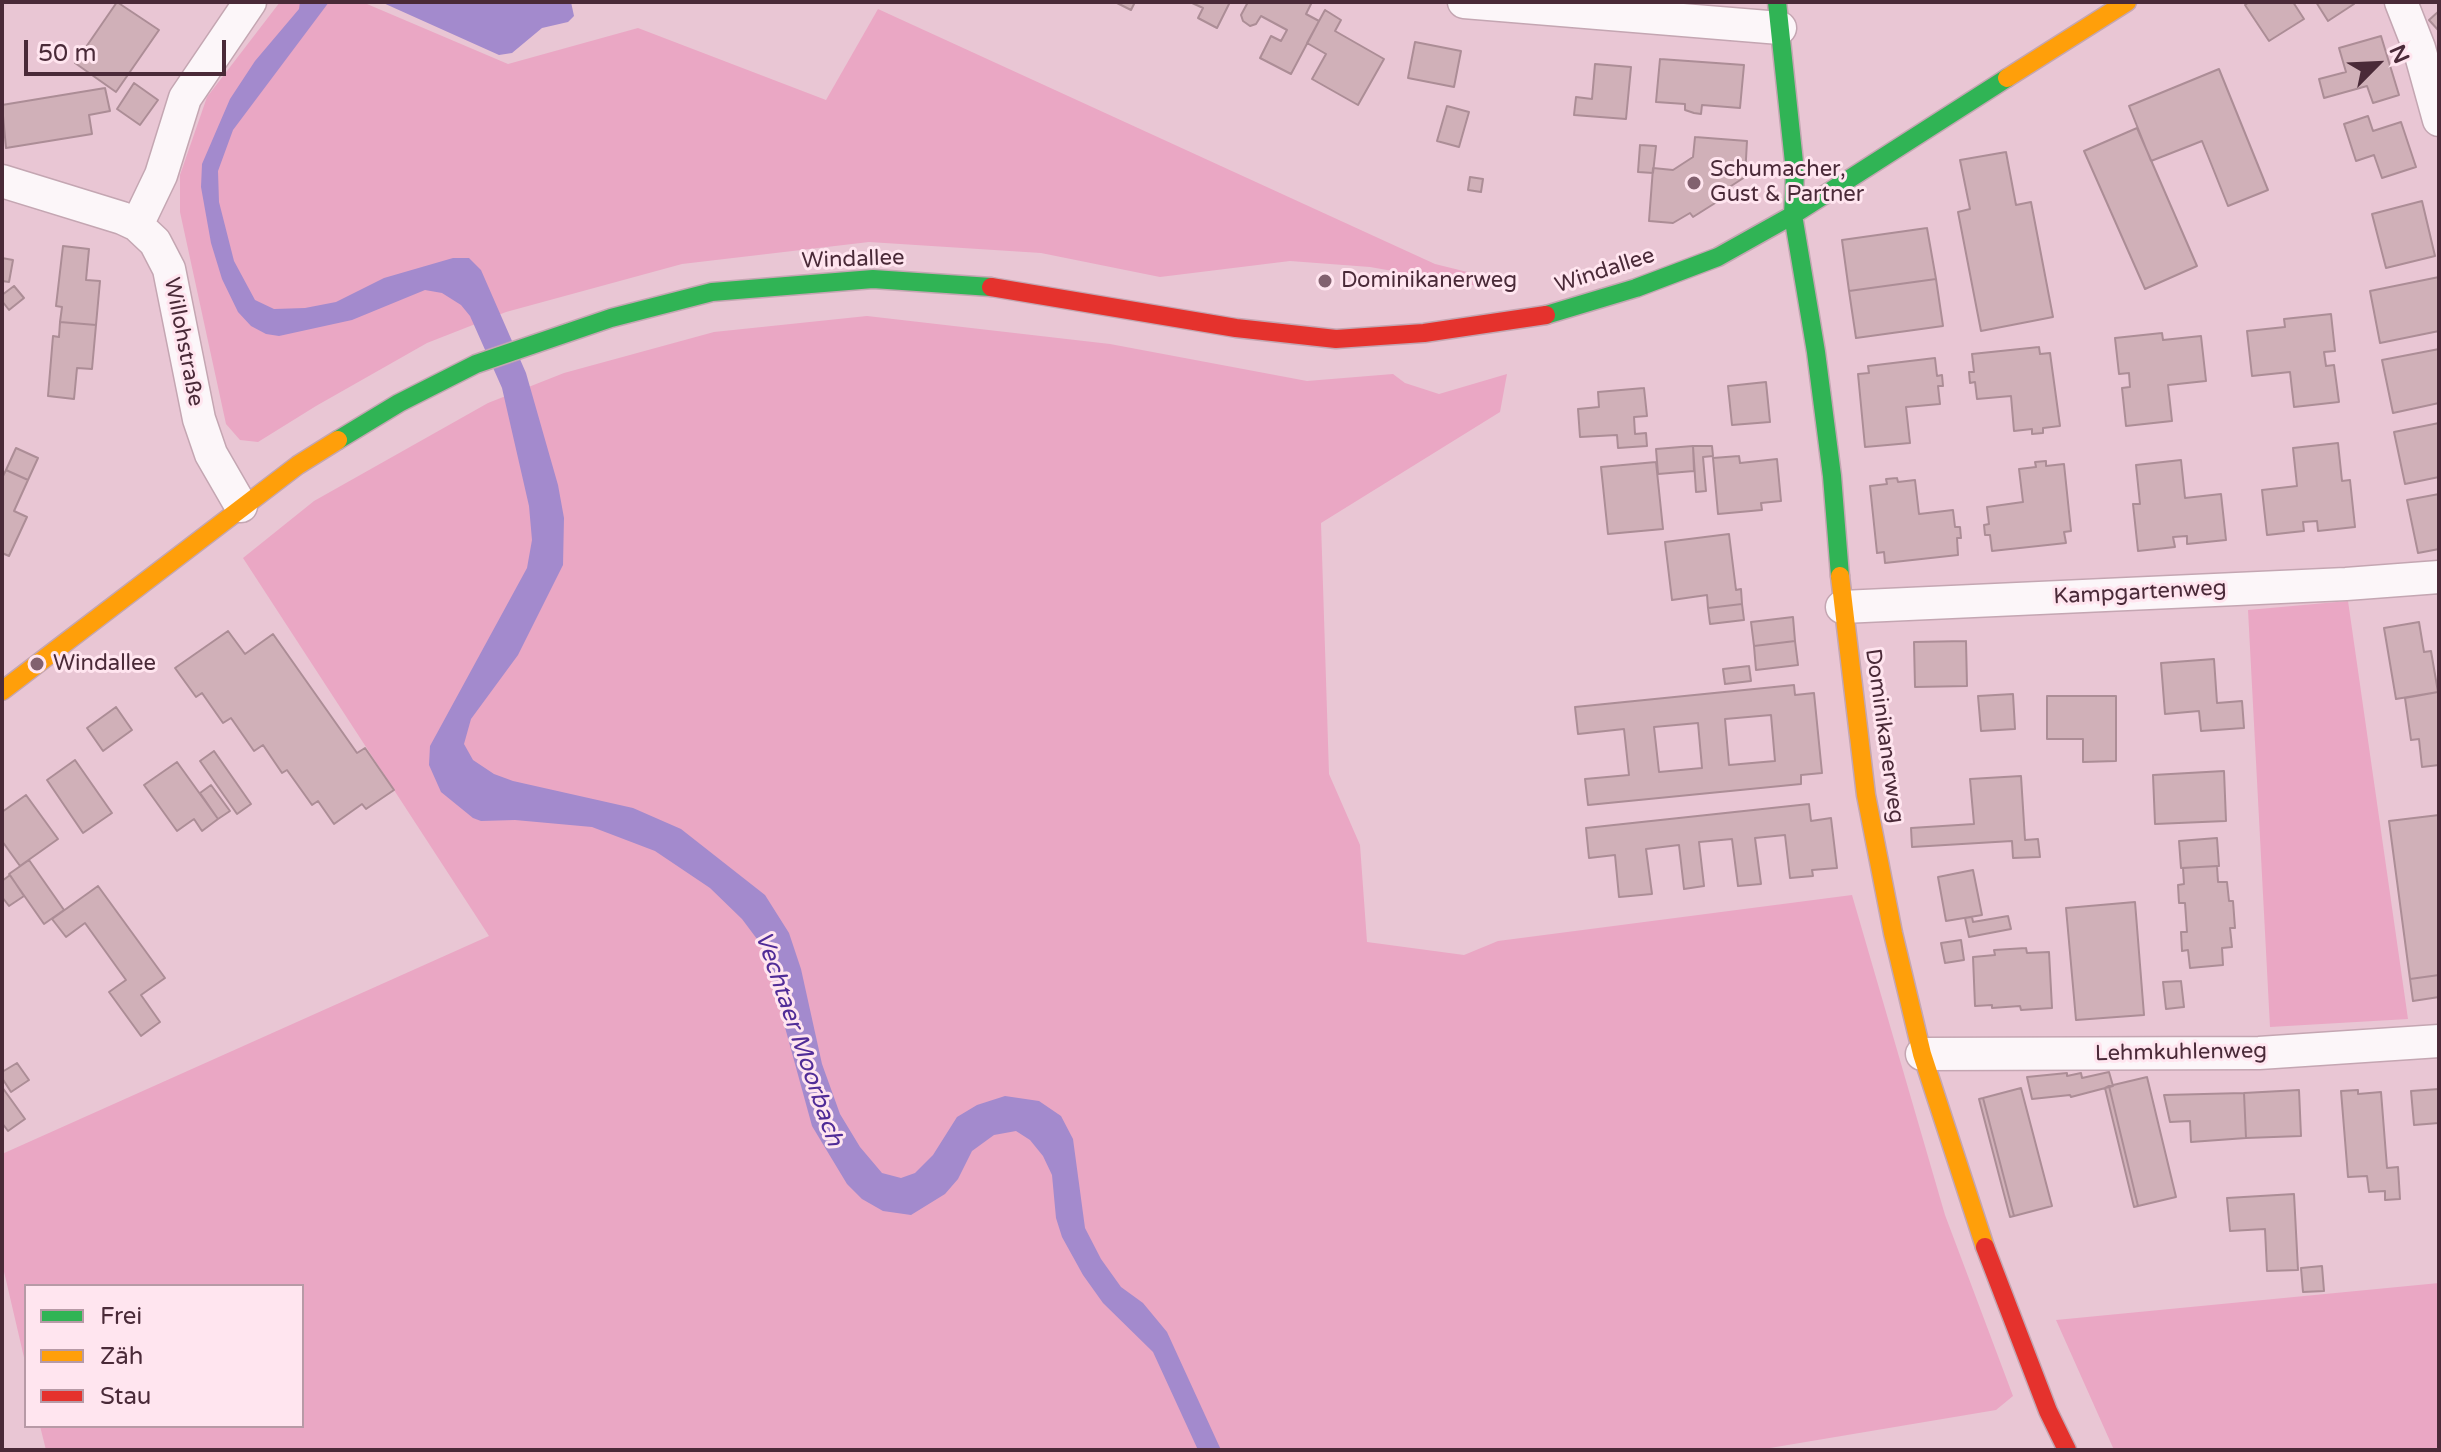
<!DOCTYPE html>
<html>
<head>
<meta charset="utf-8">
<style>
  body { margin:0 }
  #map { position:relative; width:2441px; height:1452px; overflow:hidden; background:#e9c6d4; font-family:"Varela Round",sans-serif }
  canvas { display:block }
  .frame { position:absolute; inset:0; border:4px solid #4a2a38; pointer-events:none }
  .legend { position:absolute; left:24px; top:1284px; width:280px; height:144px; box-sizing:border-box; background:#ffe5ef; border:2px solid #b79aa6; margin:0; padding:10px 14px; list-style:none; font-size:24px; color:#4a2a38 }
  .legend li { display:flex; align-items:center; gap:16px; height:40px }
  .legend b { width:40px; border:2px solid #b79aa6 }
  .north { position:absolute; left:2337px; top:24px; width:80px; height:80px; -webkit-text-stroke:6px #ffe5ef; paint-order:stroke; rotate:66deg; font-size:22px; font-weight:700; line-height:32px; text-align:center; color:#4a2a38 }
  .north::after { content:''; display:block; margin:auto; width:28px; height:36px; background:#4a2a38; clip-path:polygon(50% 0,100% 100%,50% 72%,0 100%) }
  .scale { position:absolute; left:24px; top:40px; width:202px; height:36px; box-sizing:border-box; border:4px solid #4a2a38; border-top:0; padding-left:10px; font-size:24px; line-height:28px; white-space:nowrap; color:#4a2a38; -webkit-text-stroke:6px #ffe5ef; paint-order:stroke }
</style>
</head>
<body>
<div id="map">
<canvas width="2441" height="1452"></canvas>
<div class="frame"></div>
<ul class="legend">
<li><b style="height:10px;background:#30b455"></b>Frei</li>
<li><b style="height:10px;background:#ff9f0a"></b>Zäh</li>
<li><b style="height:10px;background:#e5322d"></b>Stau</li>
</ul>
<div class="north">N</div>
<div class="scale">50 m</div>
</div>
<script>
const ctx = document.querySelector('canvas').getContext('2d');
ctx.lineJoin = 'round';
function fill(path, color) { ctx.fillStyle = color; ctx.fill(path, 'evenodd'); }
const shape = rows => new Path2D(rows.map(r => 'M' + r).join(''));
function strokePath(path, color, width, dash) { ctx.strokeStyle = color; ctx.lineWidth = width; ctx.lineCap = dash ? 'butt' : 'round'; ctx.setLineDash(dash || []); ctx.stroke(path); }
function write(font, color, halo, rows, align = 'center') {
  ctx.font = font + ' "Varela Round",sans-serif'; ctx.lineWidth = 6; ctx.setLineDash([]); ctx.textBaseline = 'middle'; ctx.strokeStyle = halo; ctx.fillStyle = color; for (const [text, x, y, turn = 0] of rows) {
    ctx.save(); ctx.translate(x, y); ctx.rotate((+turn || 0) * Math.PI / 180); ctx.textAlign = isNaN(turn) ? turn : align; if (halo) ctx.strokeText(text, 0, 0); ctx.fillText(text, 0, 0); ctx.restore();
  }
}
const green = shape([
  [280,2,367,4,508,64,638,28,826,100,878,9,1435,264,1516,284,1489,288,1370,267,1290,261,1160,277,1041,253,869,242,682,264,506,312,427,343,316,406,258,442,240,440,226,424,180,212,180,175,207,97],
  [867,316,1110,344,1307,381,1393,374,1405,383,1439,394,1507,374,1500,412,1321,523,1329,774,1360,845,1367,942,1464,955,1498,941,1852,895,1945,1215,2013,1396,1996,1410,1758,1450,46,1450,40,1426,302,1426,302,1286,26,1286,26,1366,2,1263,2,1154,489,936,243,558,314,501,488,403,564,373,714,332],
  [2348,601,2408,1019,2270,1027,2248,610],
  [2439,1283,2439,1450,2114,1450,2056,1320]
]);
const water = shape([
  [300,2,329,2,233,130,218,171,219,202,234,261,255,300,274,309,305,308,336,302,384,278,453,258,469,258,481,270,526,373,558,485,564,518,563,565,518,655,471,719,464,744,473,760,494,774,513,781,633,808,681,829,765,895,789,933,801,969,822,1064,840,1114,860,1147,882,1173,901,1178,915,1173,933,1155,957,1117,977,1105,1005,1096,1039,1101,1061,1116,1073,1139,1085,1228,1101,1259,1121,1287,1143,1303,1167,1332,1221,1450,1198,1450,1153,1352,1103,1303,1083,1275,1062,1237,1056,1218,1052,1175,1043,1156,1030,1140,1016,1131,994,1135,972,1151,958,1179,945,1194,911,1215,883,1211,862,1199,847,1184,812,1126,763,947,742,919,710,888,655,851,592,827,515,820,481,821,473,818,441,792,429,765,430,746,527,568,532,540,529,506,502,388,470,316,461,305,442,293,425,290,352,320,279,336,266,334,251,326,238,312,222,279,211,243,201,187,202,164,230,99,255,61,299,9],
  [381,2,571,2,574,16,568,22,542,28,512,53,499,55]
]);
const building = shape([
  [117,2,159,30,116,92,75,63,117,2],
  [1115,2,1135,2,1131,10,1115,2],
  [1190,2,1230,2,1217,28,1198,18,1203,8,1190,2],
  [1248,2,1312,2,1306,14,1319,21,1291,74,1260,58,1271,36,1281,41,1287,30,1261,16,1256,24,1250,26,1243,21,1241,15,1248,2],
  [2249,2,2293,2,2304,19,2269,41,2245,5,2249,2],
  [2316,2,2352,2,2354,4,2328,21,2316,2],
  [1325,10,1341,20,1335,31,1384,59,1358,105,1312,79,1326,54,1307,43,1325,10],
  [2439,11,2439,31,2429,20,2439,11],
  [2381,36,2399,95,2373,103,2367,86,2324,98,2319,79,2346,72,2339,48,2381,36],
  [1415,42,1461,51,1454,87,1408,78,1415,42],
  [1660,59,1744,65,1740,108,1702,105,1701,114,1694,113,1685,110,1685,104,1656,102,1660,59],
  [1595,64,1631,67,1626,119,1574,115,1576,97,1592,99,1595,64],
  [2219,69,2268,190,2228,206,2202,141,2151,161,2129,106,2219,69],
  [134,83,158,100,140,125,117,109,134,83],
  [105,88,110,111,89,115,92,134,6,148,2,105,105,88],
  [1447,106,1469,112,1459,147,1437,141,1447,106],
  [2368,116,2373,131,2401,122,2416,167,2382,178,2374,155,2356,161,2344,124,2368,116],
  [2137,128,2197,266,2145,289,2084,151,2137,128],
  [1695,137,1747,141,1745,177,1728,188,1731,193,1693,217,1690,213,1673,223,1649,221,1653,168,1673,170,1693,157,1695,137],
  [1640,145,1656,146,1653,173,1638,172,1640,145],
  [2006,152,2016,205,2031,202,2053,317,1981,331,1958,212,1970,209,1960,160,2006,152],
  [1470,177,1483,179,1481,192,1468,190,1470,177],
  [2422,201,2435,256,2386,268,2372,214,2422,201],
  [1927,228,1936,279,1849,291,1842,240,1927,228],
  [63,246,89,249,86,280,100,281,96,325,60,322,62,307,56,306,63,246],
  [2,258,13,260,9,282,2,281,2,258],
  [2439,277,2439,331,2380,343,2370,291,2439,277],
  [1936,279,1943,326,1856,338,1849,291,1936,279],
  [14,286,24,298,9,310,2,301,2,295,14,286],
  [2331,314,2335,351,2324,352,2326,366,2334,365,2339,402,2294,407,2290,372,2252,376,2247,331,2285,327,2284,319,2331,314],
  [60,322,96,325,92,369,77,368,74,399,48,396,53,336,59,337,60,322],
  [2162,333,2163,340,2201,336,2206,381,2168,385,2172,421,2126,426,2122,388,2130,387,2129,373,2119,374,2115,338,2162,333],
  [2039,347,2040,354,2050,353,2060,426,2043,428,2043,433,2032,434,2032,429,2014,431,2011,396,1977,399,1975,382,1970,383,1969,372,1974,372,1972,354,2039,347],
  [2439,349,2439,403,2393,413,2382,360,2439,349],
  [1935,358,1937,376,1942,375,1943,386,1938,386,1940,404,1906,407,1910,443,1865,447,1858,374,1869,373,1868,366,1935,358],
  [1766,382,1770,422,1732,425,1728,386,1766,382],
  [1644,388,1647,416,1634,417,1635,434,1646,433,1647,446,1618,448,1617,435,1580,437,1578,409,1599,407,1598,392,1644,388],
  [2439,423,2439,477,2405,484,2394,432,2439,423],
  [2338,443,2342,481,2350,480,2355,527,2318,531,2317,521,2303,522,2304,531,2267,535,2262,490,2297,486,2293,448,2338,443],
  [1693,446,1712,446,1713,456,1703,457,1706,491,1696,492,1693,446],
  [1693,446,1694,471,1658,474,1656,449,1693,446],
  [16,448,38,458,28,480,6,470,16,448],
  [1739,456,1740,463,1777,459,1781,501,1761,503,1762,510,1718,514,1713,458,1739,456],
  [2181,460,2185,498,2221,494,2226,540,2187,544,2187,536,2173,537,2175,547,2138,551,2133,504,2140,504,2136,465,2181,460],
  [2046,461,2046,466,2064,464,2071,531,2064,532,2066,543,1992,551,1990,535,1985,535,1984,525,1989,524,1987,507,2023,502,2019,469,2036,467,2035,462,2046,461],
  [1656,462,1663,529,1608,534,1601,467,1656,462],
  [6,470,28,480,14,511,27,517,9,556,2,553,2,478,6,470],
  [1897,478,1898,482,1915,480,1919,514,1953,510,1955,527,1960,527,1961,538,1957,538,1958,555,1885,563,1884,552,1877,553,1870,486,1887,484,1886,479,1897,478],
  [2439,494,2439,549,2418,553,2407,500,2439,494],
  [1729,534,1736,590,1741,589,1742,604,1708,608,1707,595,1672,600,1665,542,1729,534],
  [1742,604,1744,620,1710,624,1708,608,1742,604],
  [1793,617,1795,641,1754,646,1751,622,1793,617],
  [2419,622,2424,652,2431,651,2438,692,2396,699,2384,628,2419,622],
  [228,631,245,654,273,634,357,753,365,748,394,790,366,809,362,804,334,824,318,801,312,805,287,770,282,773,263,745,254,751,231,718,223,723,202,693,196,697,175,668,228,631],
  [1795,641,1798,665,1756,670,1754,646,1795,641],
  [1966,641,1967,686,1915,687,1914,642,1966,641],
  [2214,659,2217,703,2242,701,2244,728,2201,731,2199,711,2165,714,2161,663,2214,659],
  [1749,666,1751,681,1725,684,1723,669,1749,666],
  [1794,685,1795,695,1814,693,1822,773,1801,775,1801,784,1588,805,1585,779,1629,775,1624,729,1578,734,1575,707,1794,685],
  [1771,715,1775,761,1729,765,1725,719,1771,715],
  [1698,723,1702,768,1659,772,1654,727,1698,723],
  [2438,692,2439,765,2422,767,2419,739,2411,740,2405,698,2438,692],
  [2013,694,2015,729,1981,731,1978,696,2013,694],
  [2047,696,2116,696,2116,761,2083,762,2083,739,2047,739,2047,696],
  [116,707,132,730,103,751,87,728,116,707],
  [214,751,251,804,237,814,200,761,214,751],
  [75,760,112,813,83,833,47,780,75,760],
  [177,762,218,819,202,831,194,819,177,831,144,785,177,762],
  [2224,771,2226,821,2155,824,2153,775,2224,771],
  [2021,776,2025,840,2038,839,2040,857,2013,858,2012,841,1912,847,1911,828,1974,824,1970,779,2021,776],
  [211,785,230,811,218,819,200,793,211,785],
  [26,795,58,839,20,866,2,841,2,812,26,795],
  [1809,804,1811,821,1831,818,1837,868,1812,870,1813,876,1790,878,1785,835,1755,838,1761,884,1738,886,1732,839,1699,842,1704,886,1684,889,1679,845,1646,849,1652,894,1619,897,1615,855,1589,858,1586,828,1809,804],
  [2439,815,2439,975,2410,979,2389,821,2439,815],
  [2217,838,2219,866,2181,868,2179,841,2217,838],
  [29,860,64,910,44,924,9,874,29,860],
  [2217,866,2218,882,2227,882,2229,901,2233,901,2235,928,2230,928,2232,947,2222,948,2223,965,2190,968,2188,950,2182,951,2181,932,2187,932,2185,903,2179,903,2178,885,2184,884,2183,868,2217,866],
  [1973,870,1982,915,1946,921,1938,877,1973,870],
  [10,875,24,896,9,906,2,897,2,881,10,875],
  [98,886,165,978,141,995,160,1022,141,1036,109,992,126,980,85,923,66,937,52,919,98,886],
  [2135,902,2144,1015,2076,1020,2066,908,2135,902],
  [2008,916,2011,929,1969,937,1965,918,1972,917,1973,922,2008,916],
  [1961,940,1964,960,1945,963,1941,943,1961,940],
  [2026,948,2027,953,2049,952,2052,1008,2021,1010,2020,1006,1992,1008,1992,1005,1975,1006,1973,957,1995,955,1994,950,2026,948],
  [2439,975,2439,997,2413,1001,2410,979,2439,975],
  [2181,981,2184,1007,2166,1009,2163,982,2181,981],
  [17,1063,29,1080,11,1092,2,1078,2,1072,17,1063],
  [2109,1072,2113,1086,2071,1097,2070,1095,2032,1099,2027,1077,2067,1073,2067,1076,2081,1073,2082,1078,2109,1072],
  [2147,1077,2176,1197,2138,1206,2109,1086,2147,1077],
  [2109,1086,2138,1206,2134,1207,2105,1088,2109,1086],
  [2,1087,25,1119,8,1131,2,1123,2,1087],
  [2021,1088,2052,1206,2014,1216,1983,1098,2021,1088],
  [2439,1089,2439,1123,2414,1125,2411,1091,2439,1089],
  [2299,1090,2301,1136,2246,1138,2244,1093,2299,1090],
  [2358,1090,2358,1094,2381,1092,2387,1168,2398,1167,2400,1199,2385,1200,2385,1191,2369,1192,2367,1176,2348,1177,2341,1091,2358,1090],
  [2244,1093,2246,1138,2191,1142,2190,1121,2170,1122,2164,1095,2244,1093],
  [1983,1098,2014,1216,2010,1217,1979,1099,1983,1098],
  [2294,1194,2298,1270,2267,1271,2265,1229,2230,1231,2227,1198,2294,1194],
  [2322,1266,2324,1291,2303,1292,2301,1268,2322,1266]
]);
const street = shape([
  [1464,2,1780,28],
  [2401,2,2419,48,2439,120],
  [2,181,122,218,137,225,155,242,169,269,199,419,211,454,241,506],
  [137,225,161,175,185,98,250,2],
  [1842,607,2346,584,2439,577],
  [1922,1054,2259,1053,2439,1041]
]);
const fast = shape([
  [1777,2,1795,172,1793,215,1816,352,1832,476,1840,576],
  [1546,315,1636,288,1718,257,1793,215,2007,78],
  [338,440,399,403,476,364,611,318,712,292,873,279,991,287]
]);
const slow = shape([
  [2007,78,2127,2],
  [1840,576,1866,795,1893,933,1922,1054,1985,1247],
  [2,691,298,465,338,440]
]);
const jam = shape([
  [991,287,1236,328,1336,339,1424,333,1546,315],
  [1985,1247,2048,1411,2067,1450]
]);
const markers = [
  [1694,183,8,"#82616f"],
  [1325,281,8,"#82616f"],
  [37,664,8,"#82616f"]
];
const poiNames = [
  ["Schumacher,",1710,170],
  ["Gust & Partner",1710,195],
  ["Dominikanerweg",1341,281],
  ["Windallee",53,664]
];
const streetNames = [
  ["Windallee",853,260,-2],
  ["Windallee",1605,271,-18],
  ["Willohstraße",183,342,79],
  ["Kampgartenweg",2140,593,-3],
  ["Dominikanerweg",1884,736,82],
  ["Lehmkuhlenweg",2181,1053,-1]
];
const waterNames = [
  ["Vechtaer Moorbach",798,1039,71]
];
fill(green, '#eaa7c4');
fill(water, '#a38acd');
fill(building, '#d0b0b8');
strokePath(building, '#ac8d96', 2);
strokePath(street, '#c4a6b2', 35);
strokePath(fast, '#c4a6b2', 21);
strokePath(slow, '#c4a6b2', 21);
strokePath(jam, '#c4a6b2', 21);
strokePath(street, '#fcf6f9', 32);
strokePath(fast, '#30b455', 18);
strokePath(slow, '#ff9f0a', 18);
strokePath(jam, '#e5322d', 18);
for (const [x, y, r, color] of markers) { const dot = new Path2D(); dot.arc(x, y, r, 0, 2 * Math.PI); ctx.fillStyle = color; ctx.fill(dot); strokePath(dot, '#ffe5ef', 3); }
write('22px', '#4a2a38', '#ffe5ef', poiNames, 'left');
write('22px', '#4a2a38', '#ffe5ef', streetNames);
write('italic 24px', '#502c97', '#ffe5ef', waterNames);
</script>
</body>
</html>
